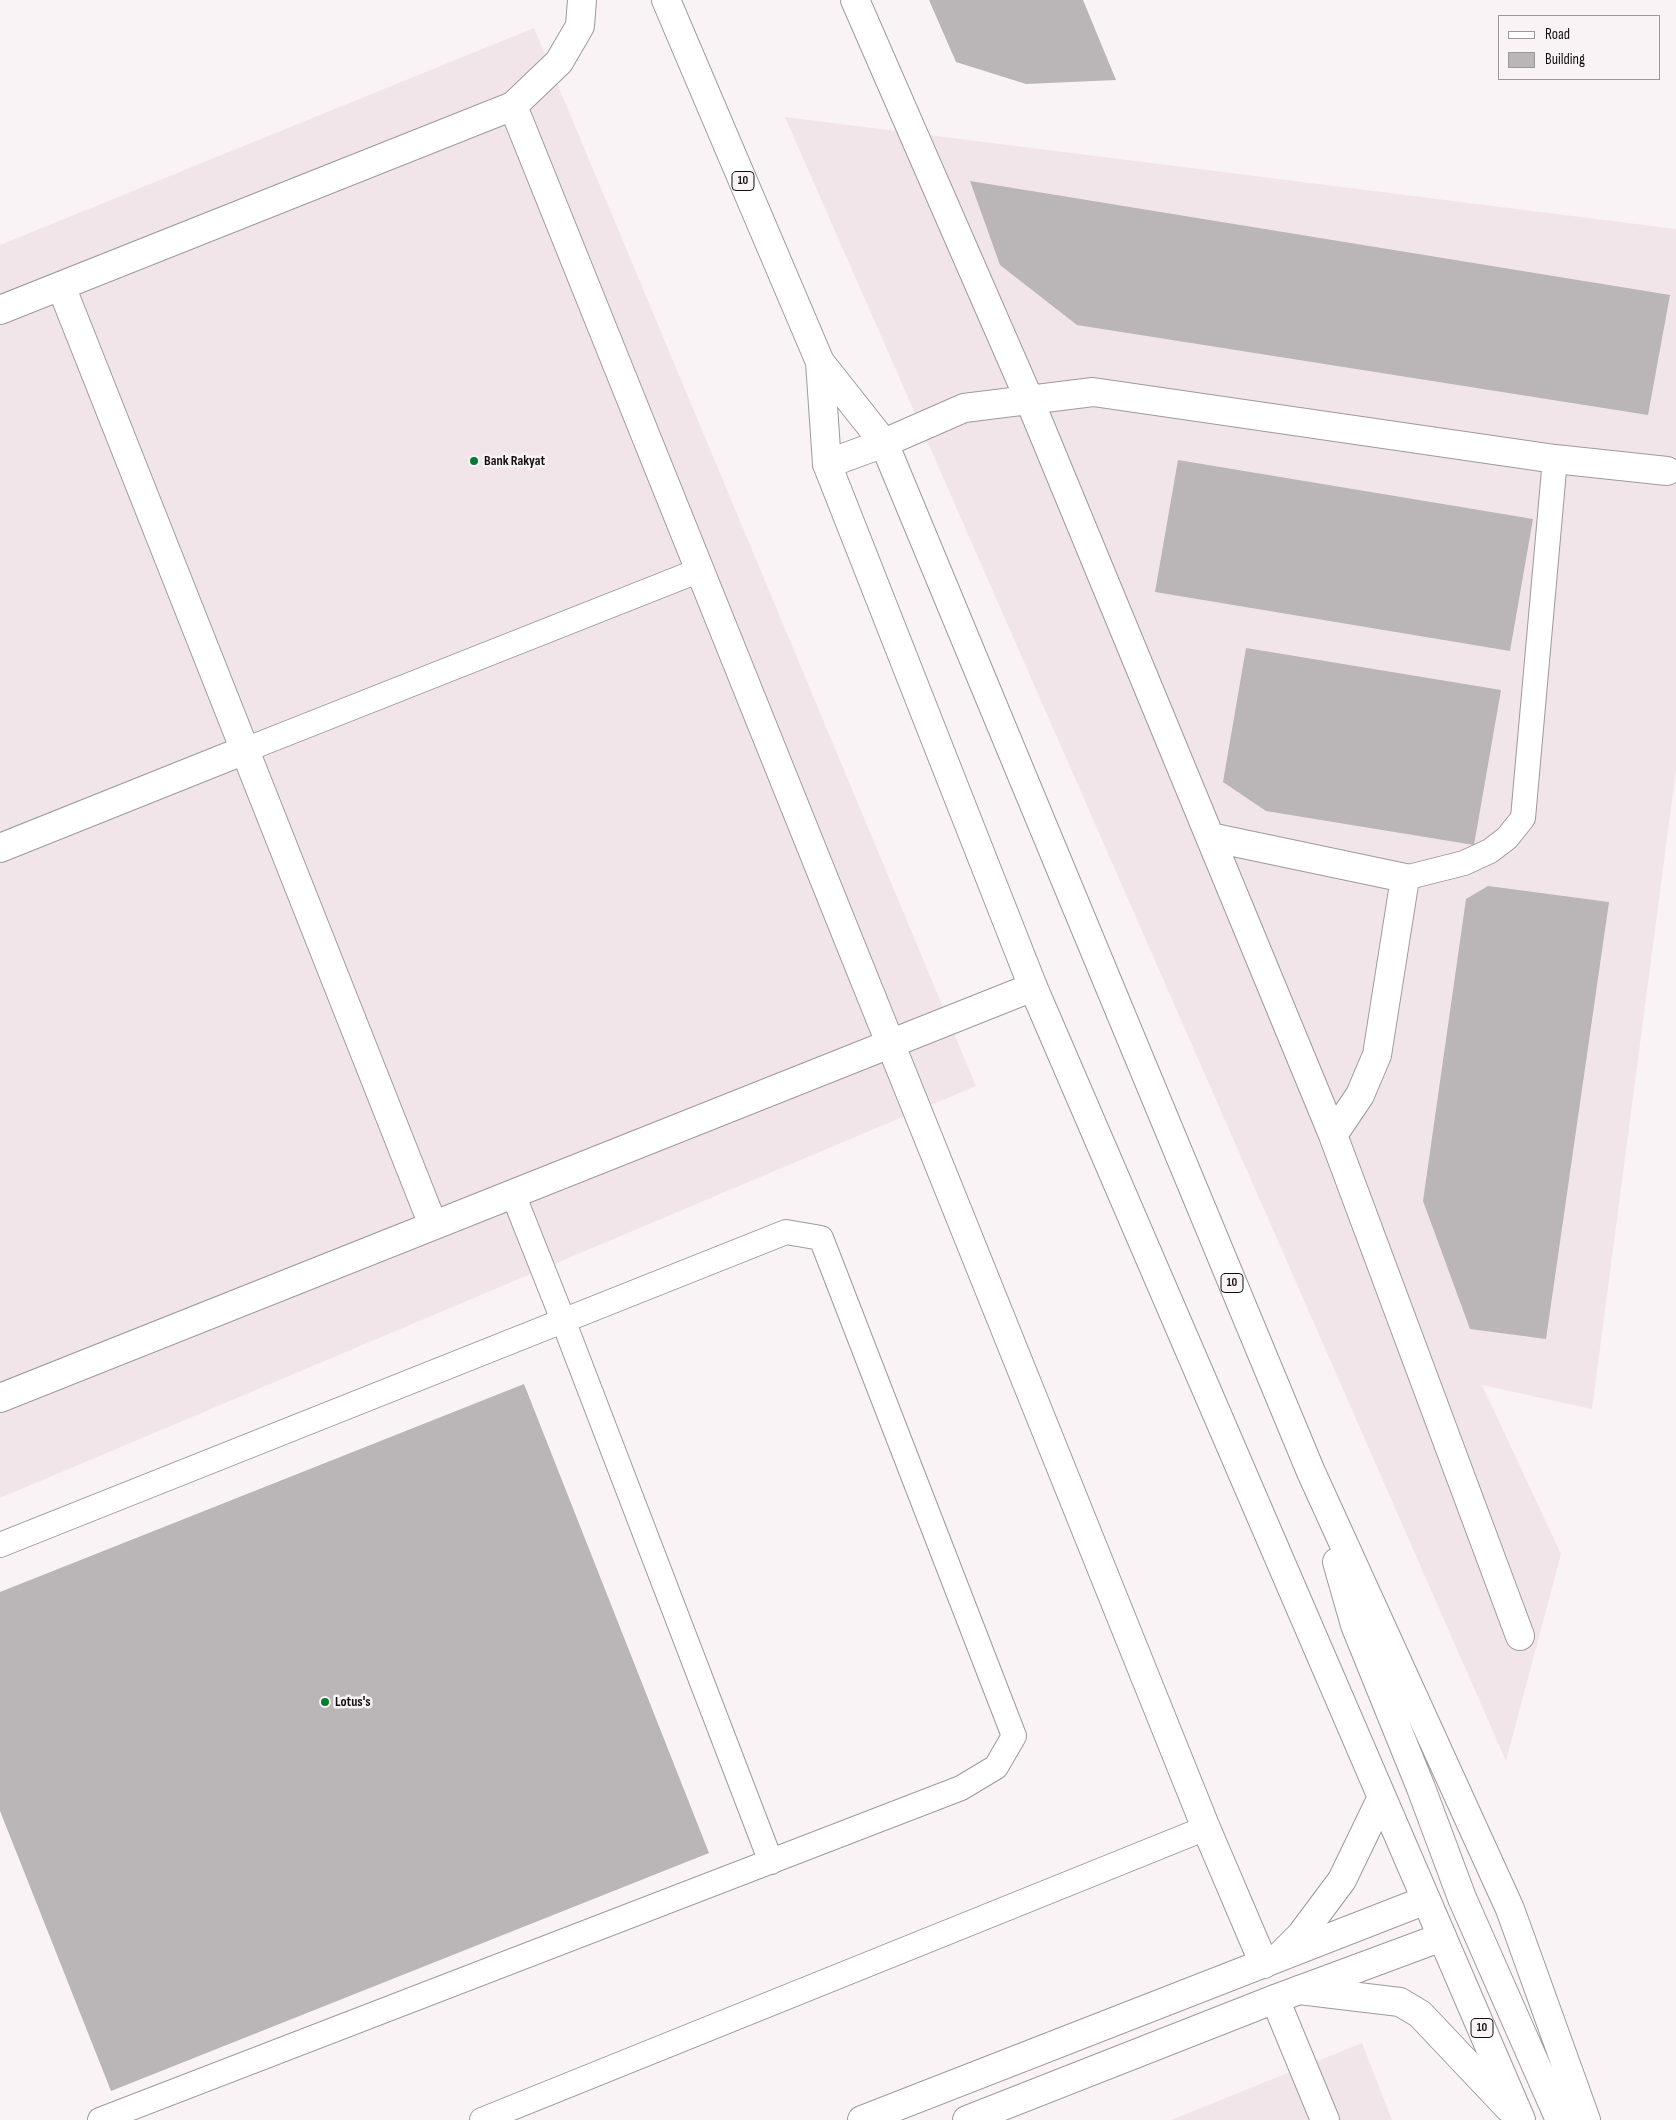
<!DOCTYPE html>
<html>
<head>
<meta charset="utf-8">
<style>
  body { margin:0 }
  #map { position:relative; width:1676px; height:2120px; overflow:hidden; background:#f9f3f5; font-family:"Sofia Sans Condensed",sans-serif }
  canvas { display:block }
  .legend { position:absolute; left:1498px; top:15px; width:162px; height:65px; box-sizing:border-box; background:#f9f3f5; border:1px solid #9c9899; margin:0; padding:6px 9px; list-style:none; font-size:15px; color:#110f0f }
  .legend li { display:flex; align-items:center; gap:10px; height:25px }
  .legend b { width:25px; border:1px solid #9c9899 }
</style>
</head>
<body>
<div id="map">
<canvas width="1676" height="2120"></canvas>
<ul class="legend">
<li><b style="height:6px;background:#fff"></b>Road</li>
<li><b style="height:14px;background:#bab5b7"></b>Building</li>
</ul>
</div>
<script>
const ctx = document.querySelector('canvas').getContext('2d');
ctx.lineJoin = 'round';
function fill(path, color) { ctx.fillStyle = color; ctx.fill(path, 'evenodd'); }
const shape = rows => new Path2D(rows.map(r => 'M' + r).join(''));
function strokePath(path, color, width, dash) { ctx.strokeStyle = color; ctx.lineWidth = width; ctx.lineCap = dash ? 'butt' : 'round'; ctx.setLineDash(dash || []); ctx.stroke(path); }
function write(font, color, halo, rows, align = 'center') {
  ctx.font = font + ' "Sofia Sans Condensed",sans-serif'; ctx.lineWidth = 5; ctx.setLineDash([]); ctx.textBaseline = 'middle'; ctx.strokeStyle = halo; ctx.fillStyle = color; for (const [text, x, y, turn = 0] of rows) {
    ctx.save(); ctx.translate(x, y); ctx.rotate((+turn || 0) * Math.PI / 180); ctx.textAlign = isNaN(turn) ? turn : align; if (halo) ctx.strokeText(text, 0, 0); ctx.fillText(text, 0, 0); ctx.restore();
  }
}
const built = shape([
  [534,28,976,1086,0,1498,0,245],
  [785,117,1676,229,1676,770,1592,1409,1482,1385,1561,1554,1506,1761],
  [1362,2043,1392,2120,1171,2120]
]);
const building = shape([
  [929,0,1083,0,1116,80,1026,84,956,62],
  [970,181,1670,295,1648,415,1077,325,1000,265],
  [1178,460,1533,519,1510,651,1155,592],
  [1246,648,1501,690,1474,845,1266,811,1223,782],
  [1488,886,1609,902,1546,1339,1470,1329,1423,1201,1466,899],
  [524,1384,709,1853,111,2091,0,1811,0,1592]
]);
const lane = shape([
  [245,750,700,570],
  [1405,878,1464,863,1490,851,1507,838,1523,818,1555,459],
  [513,1194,563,1320,771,1862],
  [0,1545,786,1232,821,1238,1014,1736,996,1767,961,1788,100,2120],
  [482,2120,1206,1828]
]);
const street = shape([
  [855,0,1029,399,1333,1135,1520,1636],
  [513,106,1206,1828,1264,1964],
  [61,286,433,1225],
  [0,310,513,106,559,62,580,26,582,0],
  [827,464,884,443,964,408,1093,392,1555,459,1667,471],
  [1210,837,1405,878,1377,1055,1360,1095,1333,1135],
  [0,848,245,750],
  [0,1398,1033,987],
  [1275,1999,1325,2120]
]);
const secondary = shape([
  [862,2120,1426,1900],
  [967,2120,1275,1999,1442,1937]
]);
const primary = shape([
  [666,0,820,362,884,443,1311,1472,1510,1909,1586,2120],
  [820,362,827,464,1033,987,1521,2120],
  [1337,1562,1355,1625,1421,1788,1462,1898,1560,2120],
  [1279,1957,1301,1935,1342,1880,1382,1797],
  [1299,1990,1400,2002,1420,2014,1509,2108]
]);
const markers = [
  [474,461,5,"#027c34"],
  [325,1702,5,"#027c34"]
];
const shields = [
  [743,181,22],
  [1232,1283,22],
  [1482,2028,22]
];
const shieldNames = [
  ["10",743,181],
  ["10",1232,1283],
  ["10",1482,2028]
];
const poiNames = [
  ["Bank Rakyat",484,461],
  ["Lotus's",335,1702]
];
fill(built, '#f2e5e9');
fill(building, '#bab5b7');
strokePath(lane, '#9f999b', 26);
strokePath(street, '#9f999b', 30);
strokePath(secondary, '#9f999b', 30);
strokePath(primary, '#9f999b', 30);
strokePath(lane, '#fff', 24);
strokePath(street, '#fff', 28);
strokePath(secondary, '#fff', 28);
strokePath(primary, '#fff', 28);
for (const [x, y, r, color] of markers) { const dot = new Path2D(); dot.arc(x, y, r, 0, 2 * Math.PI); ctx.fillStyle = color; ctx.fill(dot); strokePath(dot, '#f9f3f5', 2); }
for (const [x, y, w] of shields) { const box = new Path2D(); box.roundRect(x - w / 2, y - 9.5, w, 19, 4); ctx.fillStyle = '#f9f3f5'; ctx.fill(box); strokePath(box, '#110f0f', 1); }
write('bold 12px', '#110f0f', null, shieldNames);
write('bold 14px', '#110f0f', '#f9f3f5', poiNames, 'left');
</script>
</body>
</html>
